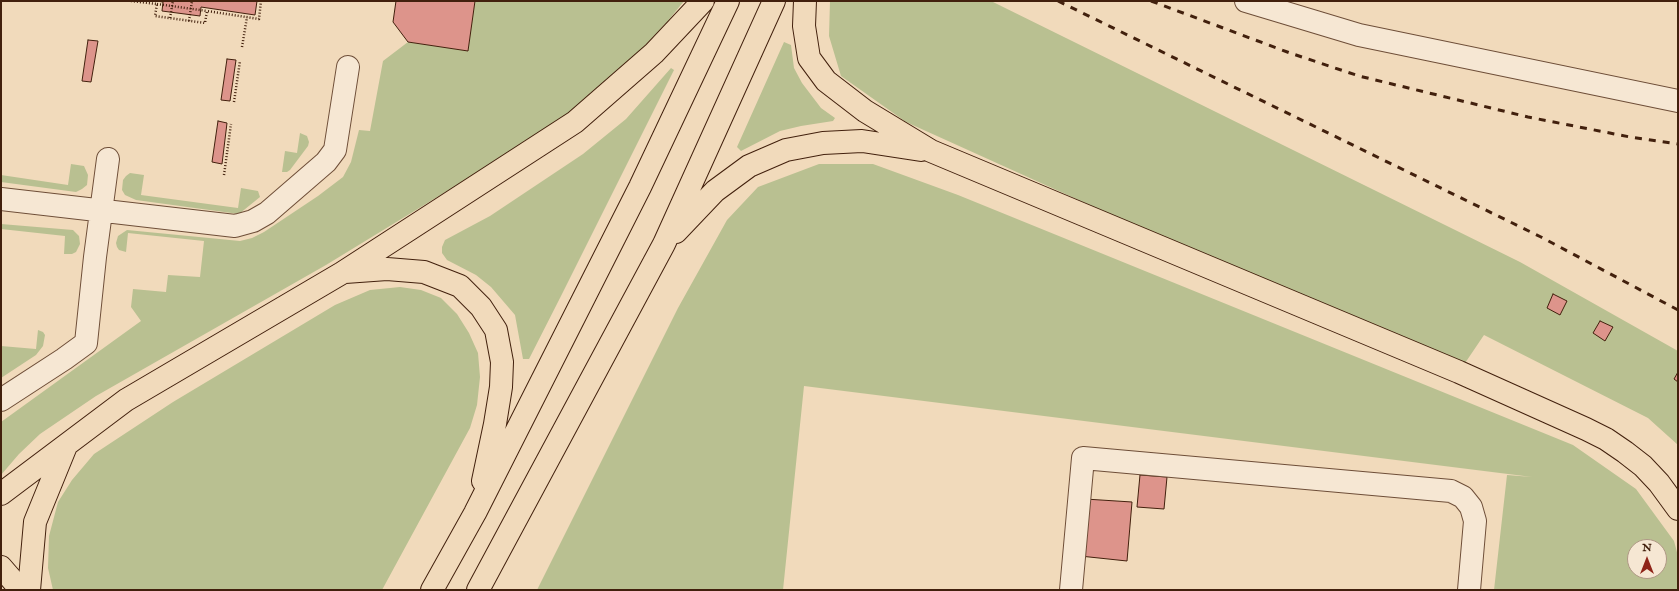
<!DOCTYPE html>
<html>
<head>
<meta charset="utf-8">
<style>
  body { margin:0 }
  #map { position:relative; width:1679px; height:591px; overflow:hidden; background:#f1dabb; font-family:"IM FELL English",serif }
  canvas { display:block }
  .frame { position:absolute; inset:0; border:2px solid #42200d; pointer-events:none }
  .north { position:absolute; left:1627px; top:539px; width:40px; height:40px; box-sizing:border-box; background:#f6e7d3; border:1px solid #ae9784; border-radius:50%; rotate:0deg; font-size:11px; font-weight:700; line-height:16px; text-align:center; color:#42200d }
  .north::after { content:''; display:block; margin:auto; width:14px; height:18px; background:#8f2418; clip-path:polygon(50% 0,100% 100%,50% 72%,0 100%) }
</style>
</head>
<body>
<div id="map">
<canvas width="1679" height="591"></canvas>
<div class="frame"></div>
<div class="north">N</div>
</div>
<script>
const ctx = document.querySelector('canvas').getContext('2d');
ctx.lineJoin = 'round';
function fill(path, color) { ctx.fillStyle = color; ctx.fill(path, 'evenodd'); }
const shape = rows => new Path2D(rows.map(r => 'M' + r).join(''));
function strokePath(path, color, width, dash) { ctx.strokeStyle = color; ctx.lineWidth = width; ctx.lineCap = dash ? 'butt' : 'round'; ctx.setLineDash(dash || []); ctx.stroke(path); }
const green = shape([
  [475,1,684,1,667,22,631,60,585,102,542,133,326,265,96,396,40,434,19,454,1,475,1,422,141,321,131,307,133,289,166,292,168,275,200,277,204,241,128,233,126,252,119,250,117,247,116,243,118,236,127,230,240,241,252,238,264,232,318,196,343,177,351,162,359,130,370,131,383,61,408,42,468,51],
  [830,1,991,1,1520,262,1678,351,1678,445,1648,418,1484,335,1459,372,906,122,841,76,829,36],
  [784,42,791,45,794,68,802,83,821,108,835,118,833,121,801,126,780,131,741,151,737,147],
  [671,68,674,70,560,298,529,359,523,359,515,315,491,287,476,275,447,260,442,253,442,247,445,240,490,216,583,154,626,119],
  [300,133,307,136,309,142,308,146,290,170,287,172,282,172,285,151,297,153],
  [71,164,84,166,88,175,87,185,82,189,76,192,1,182,1,175,68,185],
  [819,164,873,164,958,195,1573,445,1636,489,1674,541,1678,556,1678,590,1494,590,1507,475,1532,477,804,386,783,590,537,590,678,308,727,220,758,187],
  [1635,547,1659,547,1659,571,1635,571],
  [130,173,144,175,141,195,238,208,241,188,258,191,260,197,239,214,136,200,125,195,122,190,123,180,126,176],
  [1,224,73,230,79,236,80,244,76,252,72,254,64,254,65,236,1,229],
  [400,287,421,290,441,298,457,314,469,333,478,353,480,377,477,405,470,428,382,590,53,590,48,568,49,536,58,502,72,480,94,454,173,402,335,305,370,290],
  [38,330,43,332,45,335,43,346,36,355,1,378,1,346,36,349]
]);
const building = shape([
  [156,1,257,1,255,15,201,7,200,16,162,11,163,2,156,1],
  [396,1,475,1,468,51,408,42,393,22,396,1],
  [88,40,98,41,91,82,82,81,88,40],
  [227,59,236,60,230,101,221,100,227,59],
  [218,121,227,123,222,164,212,162,218,121],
  [1553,294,1567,301,1560,315,1547,308,1553,294],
  [1600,321,1613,327,1605,341,1593,333,1600,321],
  [1678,372,1678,382,1674,379,1678,372],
  [1140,475,1167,477,1164,509,1137,507,1140,475],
  [1085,499,1132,502,1127,561,1080,556,1085,499]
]);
const path = shape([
  [131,1,157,4,155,16,205,23,207,11,259,19,261,1],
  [157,4,207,11],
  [170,18,173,1],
  [189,21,192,1],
  [242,47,247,17],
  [234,102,240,61],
  [224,175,231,124]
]);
const minor = shape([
  [1246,1,1359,35,1678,101],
  [1,199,235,226,253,221,267,213,326,162,335,150,348,67],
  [1,400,64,359,86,343,95,257,108,159],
  [1071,590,1083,458,1451,491,1463,497,1471,507,1475,521,1469,590]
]);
const major = shape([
  [1,567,21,590]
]);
const highway = shape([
  [805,1,804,26,809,58,826,81,865,111,931,151,1459,372,1586,429,1606,439,1625,452,1643,466,1659,483,1678,509],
  [676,232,715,191,749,166,786,150,823,143,862,141,921,150],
  [345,272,387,269,424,272,460,286,481,307,496,330,502,362,501,387,495,424,483,481],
  [1,494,126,400,342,273,575,122,654,53,703,1],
  [29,590,35,522,66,446],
  [432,590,475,513,640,187,728,1],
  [478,590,664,244,774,1]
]);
const rail = shape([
  [1058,1,1541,237,1678,310],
  [1151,1,1290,53,1359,76,1528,117,1630,137,1678,144]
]);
fill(green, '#b9c091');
fill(building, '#dd948b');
strokePath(building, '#42200d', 1);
strokePath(minor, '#6e4e38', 24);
strokePath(major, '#42200d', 24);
strokePath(highway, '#42200d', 24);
strokePath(path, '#42200d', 2.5, [1, 2]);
strokePath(minor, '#f6e7d3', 22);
strokePath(major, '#f1dabb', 22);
strokePath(highway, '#f1dabb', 22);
strokePath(rail, '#42200d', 3, [7, 7]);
</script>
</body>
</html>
